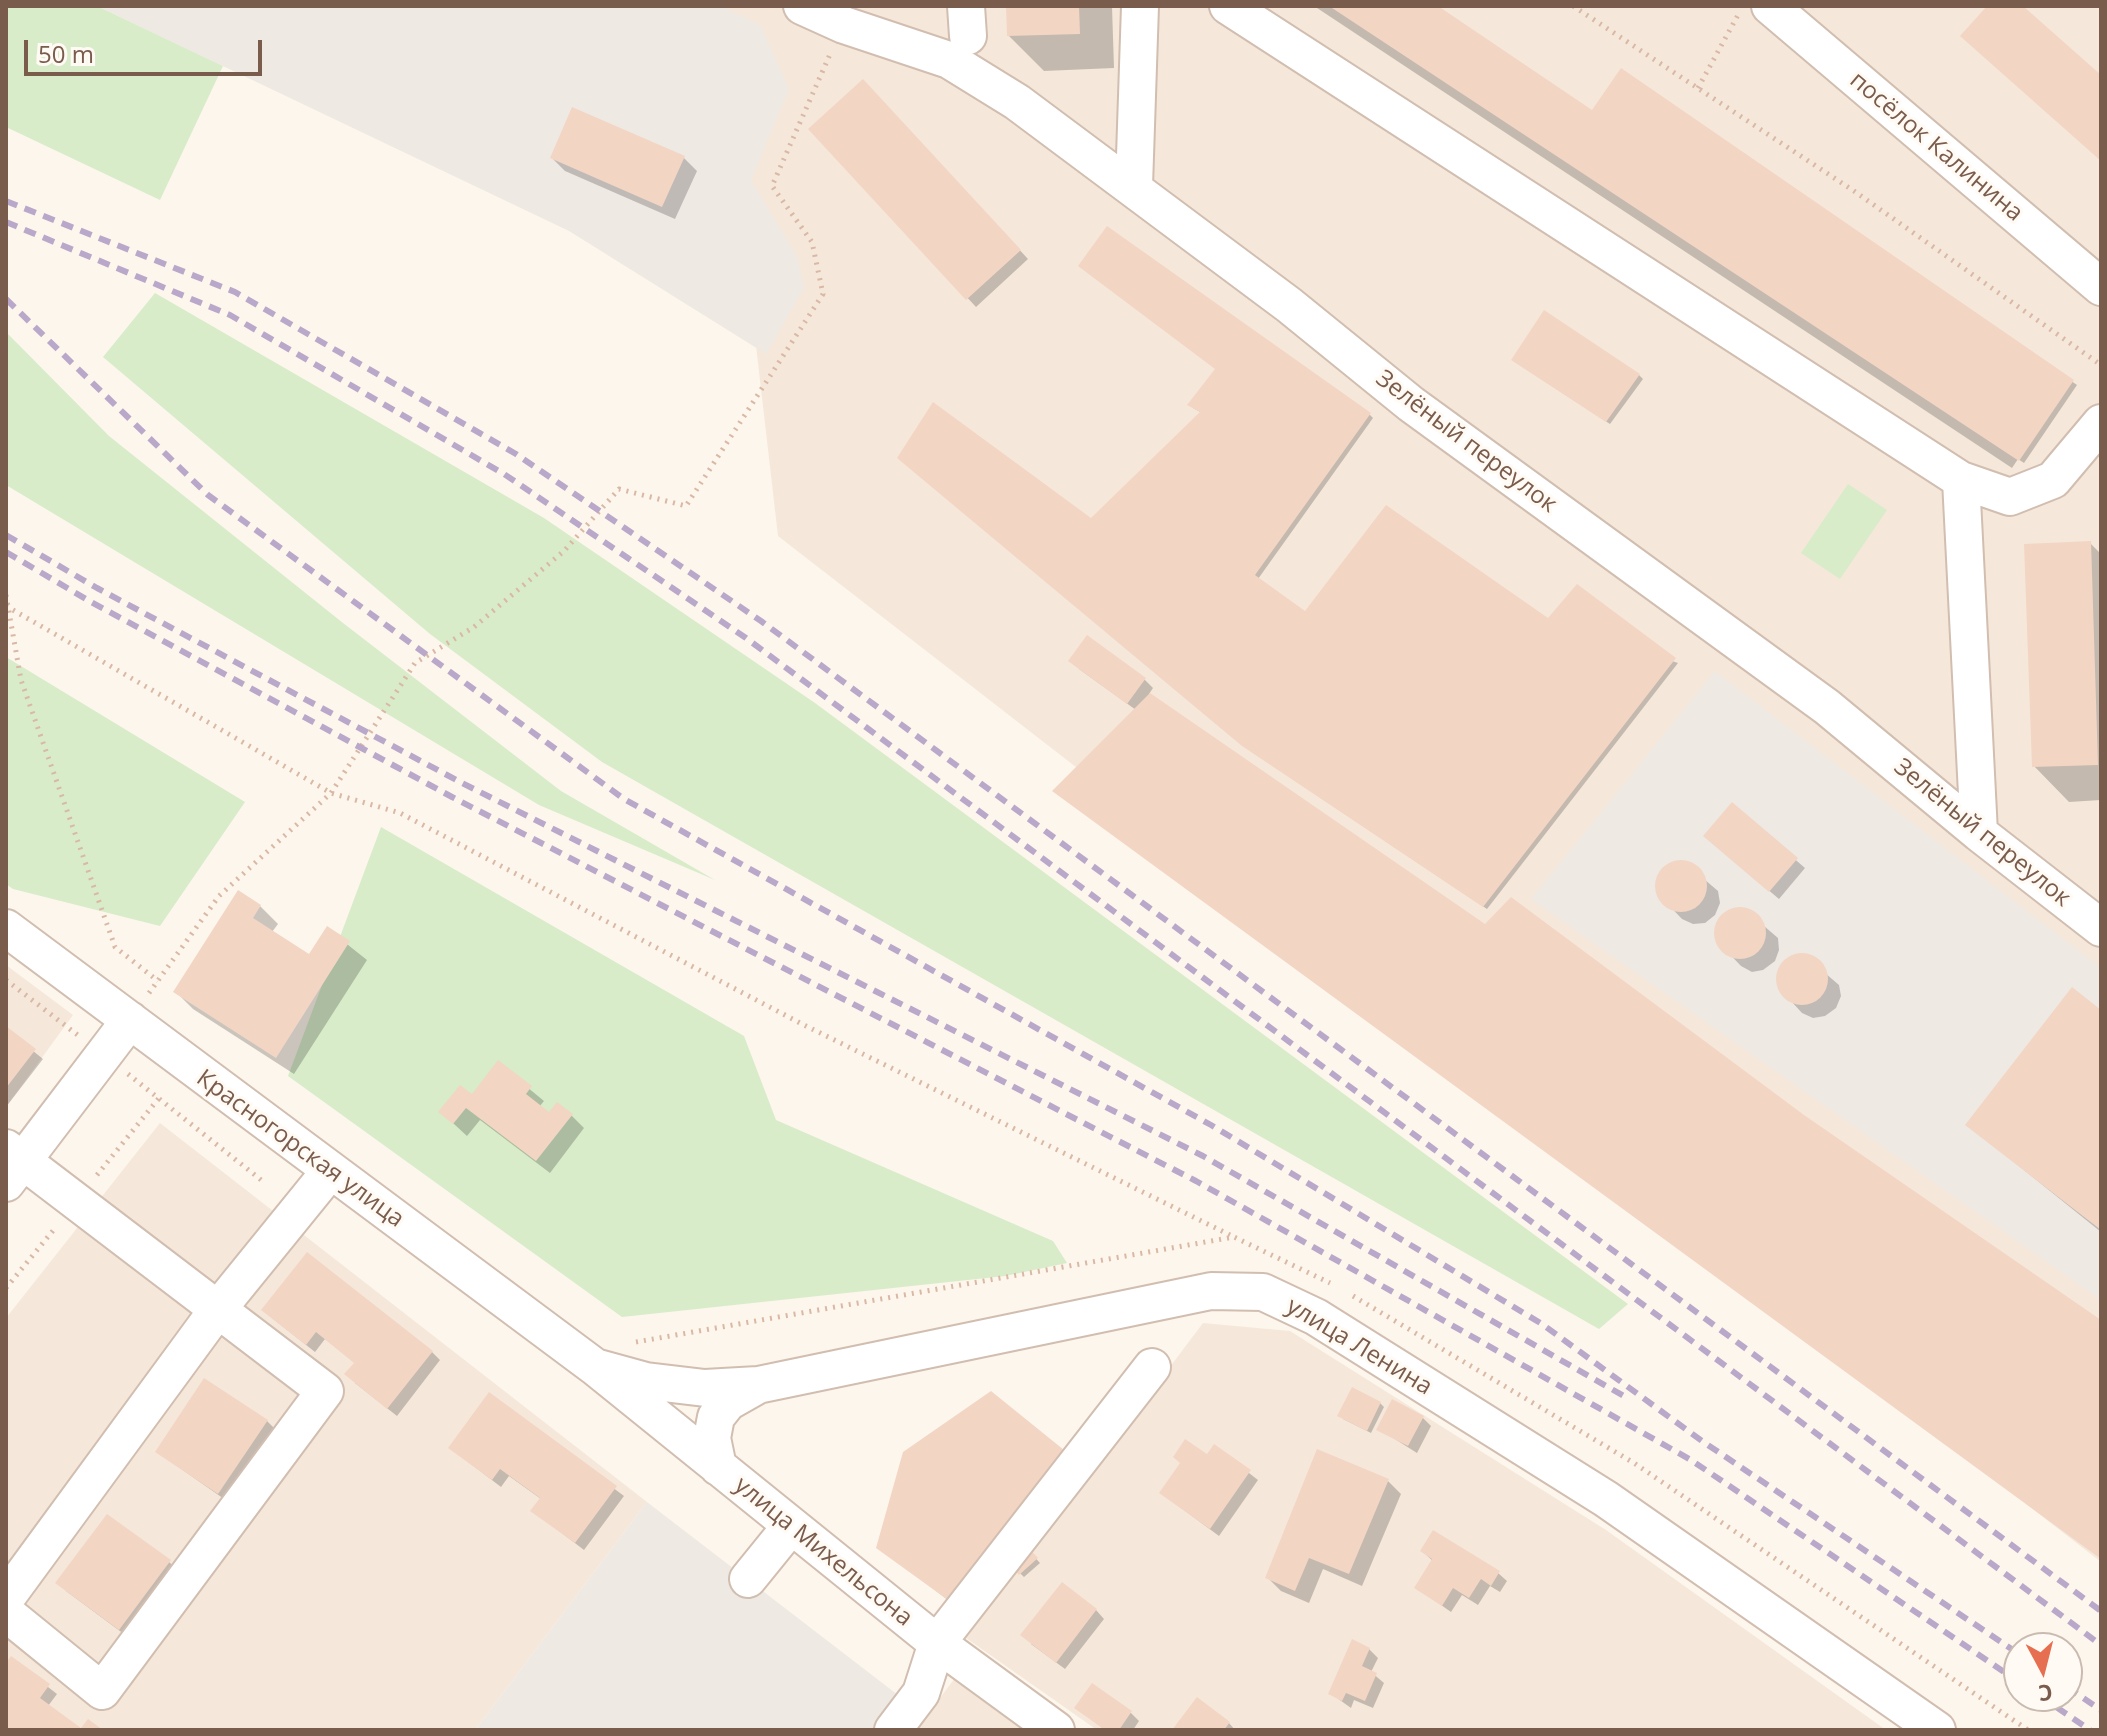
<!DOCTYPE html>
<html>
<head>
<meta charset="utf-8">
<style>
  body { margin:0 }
  #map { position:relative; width:2107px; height:1736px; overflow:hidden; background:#fdf6ec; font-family:"Open Sans",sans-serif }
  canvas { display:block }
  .frame { position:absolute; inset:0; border:8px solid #7a5c4d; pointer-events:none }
  .north { position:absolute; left:2003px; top:1632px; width:80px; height:80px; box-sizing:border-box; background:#fffaf3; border:2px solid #cabbb1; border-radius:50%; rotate:173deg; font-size:22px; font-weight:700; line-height:32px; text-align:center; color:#7a5c4d }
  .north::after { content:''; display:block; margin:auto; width:28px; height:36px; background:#e76f51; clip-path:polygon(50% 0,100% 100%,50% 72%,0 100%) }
  .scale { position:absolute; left:24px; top:40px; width:238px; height:36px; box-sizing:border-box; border:4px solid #7a5c4d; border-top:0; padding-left:10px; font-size:24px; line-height:28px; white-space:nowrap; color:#7a5c4d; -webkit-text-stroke:6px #fffaf3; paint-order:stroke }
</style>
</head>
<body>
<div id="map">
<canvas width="2107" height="1736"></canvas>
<div class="frame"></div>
<div class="north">С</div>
<div class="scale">50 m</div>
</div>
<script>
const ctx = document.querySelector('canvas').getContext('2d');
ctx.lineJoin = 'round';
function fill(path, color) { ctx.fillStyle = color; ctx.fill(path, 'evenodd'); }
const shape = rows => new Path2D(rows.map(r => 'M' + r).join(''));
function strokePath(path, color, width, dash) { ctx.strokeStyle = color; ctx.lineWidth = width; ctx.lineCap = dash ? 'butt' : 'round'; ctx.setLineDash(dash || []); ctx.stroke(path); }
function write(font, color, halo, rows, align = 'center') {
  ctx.font = font + ' "Open Sans",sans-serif'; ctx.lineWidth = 6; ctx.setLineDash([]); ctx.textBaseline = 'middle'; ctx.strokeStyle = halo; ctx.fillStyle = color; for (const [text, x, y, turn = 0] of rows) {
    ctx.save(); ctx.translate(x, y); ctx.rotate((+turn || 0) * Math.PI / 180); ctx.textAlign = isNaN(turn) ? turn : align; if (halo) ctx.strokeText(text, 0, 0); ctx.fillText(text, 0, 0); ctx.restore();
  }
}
const residential = shape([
  [475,6,2101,6,2101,1562,778,536,730,121],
  [6,965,73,1015,6,1107],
  [160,1123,647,1502,475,1730,6,1730,6,1318],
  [1203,1323,1290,1331,1606,1530,1886,1730,1097,1730,966,1638],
  [955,1678,1024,1730,916,1730]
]);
const industrial = shape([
  [97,6,719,6,761,25,789,89,751,180,798,258,804,288,766,354,569,231],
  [1715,671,2101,968,2101,1300,1531,899],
  [647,1502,898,1695,872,1730,475,1730]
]);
const green = shape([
  [6,6,97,6,223,66,160,200,6,127],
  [155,293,544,518,815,703,1628,1304,1599,1329,602,762,430,634,103,357],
  [6,332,109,436,343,623,561,791,715,880,539,805,6,485],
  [1848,484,1887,510,1840,579,1801,553],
  [6,657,245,802,160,926,13,889,6,884],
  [381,827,744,1036,776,1120,1053,1241,1067,1263,1005,1276,622,1317,288,1076]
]);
const shadow = shape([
  [1008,6,1112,6,1114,68,1044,71,1009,36],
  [1314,6,1435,6,1592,112,1622,71,2077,385,2024,463,2018,459,2012,468],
  [872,90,1028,259,976,307,811,129],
  [552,158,684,158,697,171,675,219,565,171],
  [1517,363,1639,375,1643,379,1610,424],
  [1193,408,1369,414,1373,418,1258,579,1305,614,1549,620,1678,663,1487,909,1248,749,1092,520,1202,413],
  [2090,543,2101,554,2101,800,2069,802,2034,766],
  [1079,669,1145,680,1153,688,1149,694,1485,926,2101,1322,2101,1558,1136,710],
  [1732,805,1805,868,1779,899,1714,844],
  [1684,862,1718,891,1720,903,1715,915,1705,923,1693,924,1682,919,1659,895,1660,875,1672,864],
  [260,906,278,924,272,932,310,957,328,929,367,960,294,1074,193,1009,175,991],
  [1743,908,1778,938,1779,950,1775,961,1763,970,1752,972,1741,966,1718,942,1719,922,1731,910],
  [1804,955,1839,985,1841,996,1836,1008,1825,1016,1813,1018,1802,1013,1780,989,1780,968,1792,957],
  [2101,1012,2101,1232,1968,1125],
  [6,1029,43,1059,6,1107],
  [498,1063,544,1101,539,1107,550,1115,571,1115,584,1128,550,1173,480,1120,467,1136,441,1112,472,1097],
  [272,1318,432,1352,440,1360,397,1416,355,1383,356,1363,325,1339,315,1352],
  [489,1395,624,1496,584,1550,533,1511,541,1499,509,1476,501,1487,450,1448],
  [1380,1403,1384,1407,1371,1433,1343,1419],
  [1423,1418,1431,1426,1417,1453,1379,1429],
  [267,1421,275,1429,227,1501,157,1452],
  [1214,1446,1258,1480,1219,1536,1161,1493,1207,1456],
  [1063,1452,1075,1465,962,1611,879,1547],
  [1388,1481,1401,1494,1362,1586,1323,1569,1309,1603,1281,1591,1268,1578],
  [1026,1548,1040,1563,1024,1577,1010,1563],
  [1422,1551,1498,1573,1507,1581,1500,1592,1490,1586,1478,1605,1462,1595,1451,1612,1417,1588,1433,1561],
  [169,1562,178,1570,128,1637,66,1591],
  [1096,1610,1104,1619,1065,1669,1031,1644],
  [1369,1649,1378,1658,1371,1672,1384,1683,1373,1708,1354,1700,1351,1708,1330,1693],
  [12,1659,57,1694,48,1706,80,1730,6,1730,6,1667],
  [1077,1708,1131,1713,1139,1721,1133,1730,1105,1730],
  [1229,1723,1235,1730,1174,1730]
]);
const building = shape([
  [1006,6,1079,6,1080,34,1007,36],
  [1329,6,1438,6,1592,110,1621,68,2074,380,2019,461],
  [1987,6,2023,6,2101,75,2101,161,1960,36],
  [863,79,1021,250,966,300,808,129],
  [572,107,685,156,662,207,550,158],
  [1107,226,1371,413,1255,575,1305,611,1386,505,1548,618,1577,584,1676,658,1483,907,1242,746,897,458,933,402,1091,518,1200,412,1187,405,1215,369,1078,266],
  [1544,310,1640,374,1606,422,1511,360],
  [2091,541,2098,765,2032,767,2024,544],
  [1087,635,1146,678,1127,704,1068,661],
  [1150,693,1485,924,1511,897,1804,1115,2101,1320,2101,1559,1052,791],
  [1732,802,1798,858,1769,892,1703,836],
  '1655 886a26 26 0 1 1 52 0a26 26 0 1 1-52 0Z',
  [238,890,261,905,253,918,309,954,327,926,350,941,276,1058,173,992],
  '1714 933a26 26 0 1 1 52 0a26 26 0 1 1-52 0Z',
  '1776 979a26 26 0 1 1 52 0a26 26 0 1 1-52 0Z',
  [2072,987,2101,1010,2101,1230,1965,1125],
  [6,1026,36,1049,6,1088],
  [498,1060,532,1086,526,1094,549,1112,557,1102,573,1114,536,1161,466,1108,453,1124,438,1112,460,1085,472,1094],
  [307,1252,433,1351,387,1409,344,1374,354,1363,316,1332,306,1345,261,1310],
  [204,1378,268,1420,218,1494,155,1452],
  [1352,1387,1381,1402,1367,1431,1337,1416],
  [991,1391,1064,1450,948,1600,876,1548,903,1452],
  [489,1392,617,1486,575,1543,530,1511,540,1498,500,1469,492,1480,448,1448],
  [1392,1399,1424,1416,1408,1446,1376,1430],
  [1185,1439,1207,1454,1214,1444,1251,1470,1210,1529,1159,1493,1180,1463,1173,1457],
  [1317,1449,1389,1479,1349,1574,1309,1558,1295,1591,1265,1578],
  [107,1514,171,1560,119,1630,55,1583],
  [1433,1530,1500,1571,1491,1586,1481,1579,1469,1598,1453,1588,1442,1606,1414,1588,1432,1559,1420,1551],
  [1026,1545,1038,1558,1019,1575,1008,1563],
  [1062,1582,1097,1609,1056,1663,1020,1635],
  [1352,1639,1370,1648,1362,1666,1377,1673,1365,1701,1346,1693,1342,1701,1328,1694],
  [11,1656,50,1684,40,1698,81,1728,88,1719,103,1730,6,1730,6,1663],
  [1092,1683,1132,1711,1119,1730,1105,1730,1074,1708],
  [1197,1697,1230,1722,1224,1730,1172,1730]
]);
const path = shape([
  [1573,6,1854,191,2101,365],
  [1698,88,1738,15],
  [6,595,21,680,115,947,158,981],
  [6,606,331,793,400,813,802,1024,1234,1237],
  [6,980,79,1036],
  [149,993,219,896,331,793,415,663,474,627,564,551,619,489,686,506,823,294,812,242,772,186,831,52],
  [128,1074,265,1183],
  [97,1175,159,1098],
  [6,1288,56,1227],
  [1353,1296,1634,1463,2028,1730],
  [636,1342,1234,1237,1330,1283]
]);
const minor = shape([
  [802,6,844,25,949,60,1017,102,1289,305,1411,404,1827,707,1979,833,2101,928],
  [966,6,968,36],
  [1228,6,1961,480,2010,497,2053,480,2101,423],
  [1770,6,2101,287],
  [1134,186,1140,6],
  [1961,480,1979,833],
  [6,928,595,1367,937,1643,1056,1730],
  [6,1148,325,1391,102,1691,6,1613],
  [6,1183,130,1020],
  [595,1367,646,1381,705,1388,758,1385,1211,1291,1263,1292,1316,1317,1606,1499,1937,1730],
  [718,1467,712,1438,716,1417,728,1402,758,1385],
  [748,1579,791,1526],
  [6,1598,218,1309,330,1171],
  [893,1730,921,1693,937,1643,1152,1367]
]);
const rail = shape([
  [6,201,235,292,516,454,761,621,2101,1611],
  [6,222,230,315,504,474,746,638,2101,1645],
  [6,299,208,495,624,799,1211,1125,1542,1324,1702,1441,2019,1654],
  [6,535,97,588,462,783,1203,1156,1629,1399],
  [6,552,91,602,452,797,1196,1181,1691,1460,2019,1682],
  [2067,1687,2101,1710],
  [2040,1696,2090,1730]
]);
const streetNames = [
  ["посёлок Калинина",1936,147,40],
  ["Зелёный переулок",1466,442,37],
  ["Зелёный переулок",1982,833,39],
  ["Красногорская улица",300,1149,36],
  ["улица Ленина",1359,1347,31],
  ["улица Михельсона",823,1552,39]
];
fill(residential, '#f5e8da');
fill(industrial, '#efe9e4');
fill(green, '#d8ecc9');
fill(shadow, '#0003');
fill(building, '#f3d5c3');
strokePath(minor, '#d1beb0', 40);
strokePath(path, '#d9b8a5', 5, [2, 6]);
strokePath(minor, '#fff', 36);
strokePath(rail, '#b9a8c9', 6, [12, 8]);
write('24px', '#7a5c4d', '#fffaf3', streetNames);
</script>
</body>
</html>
